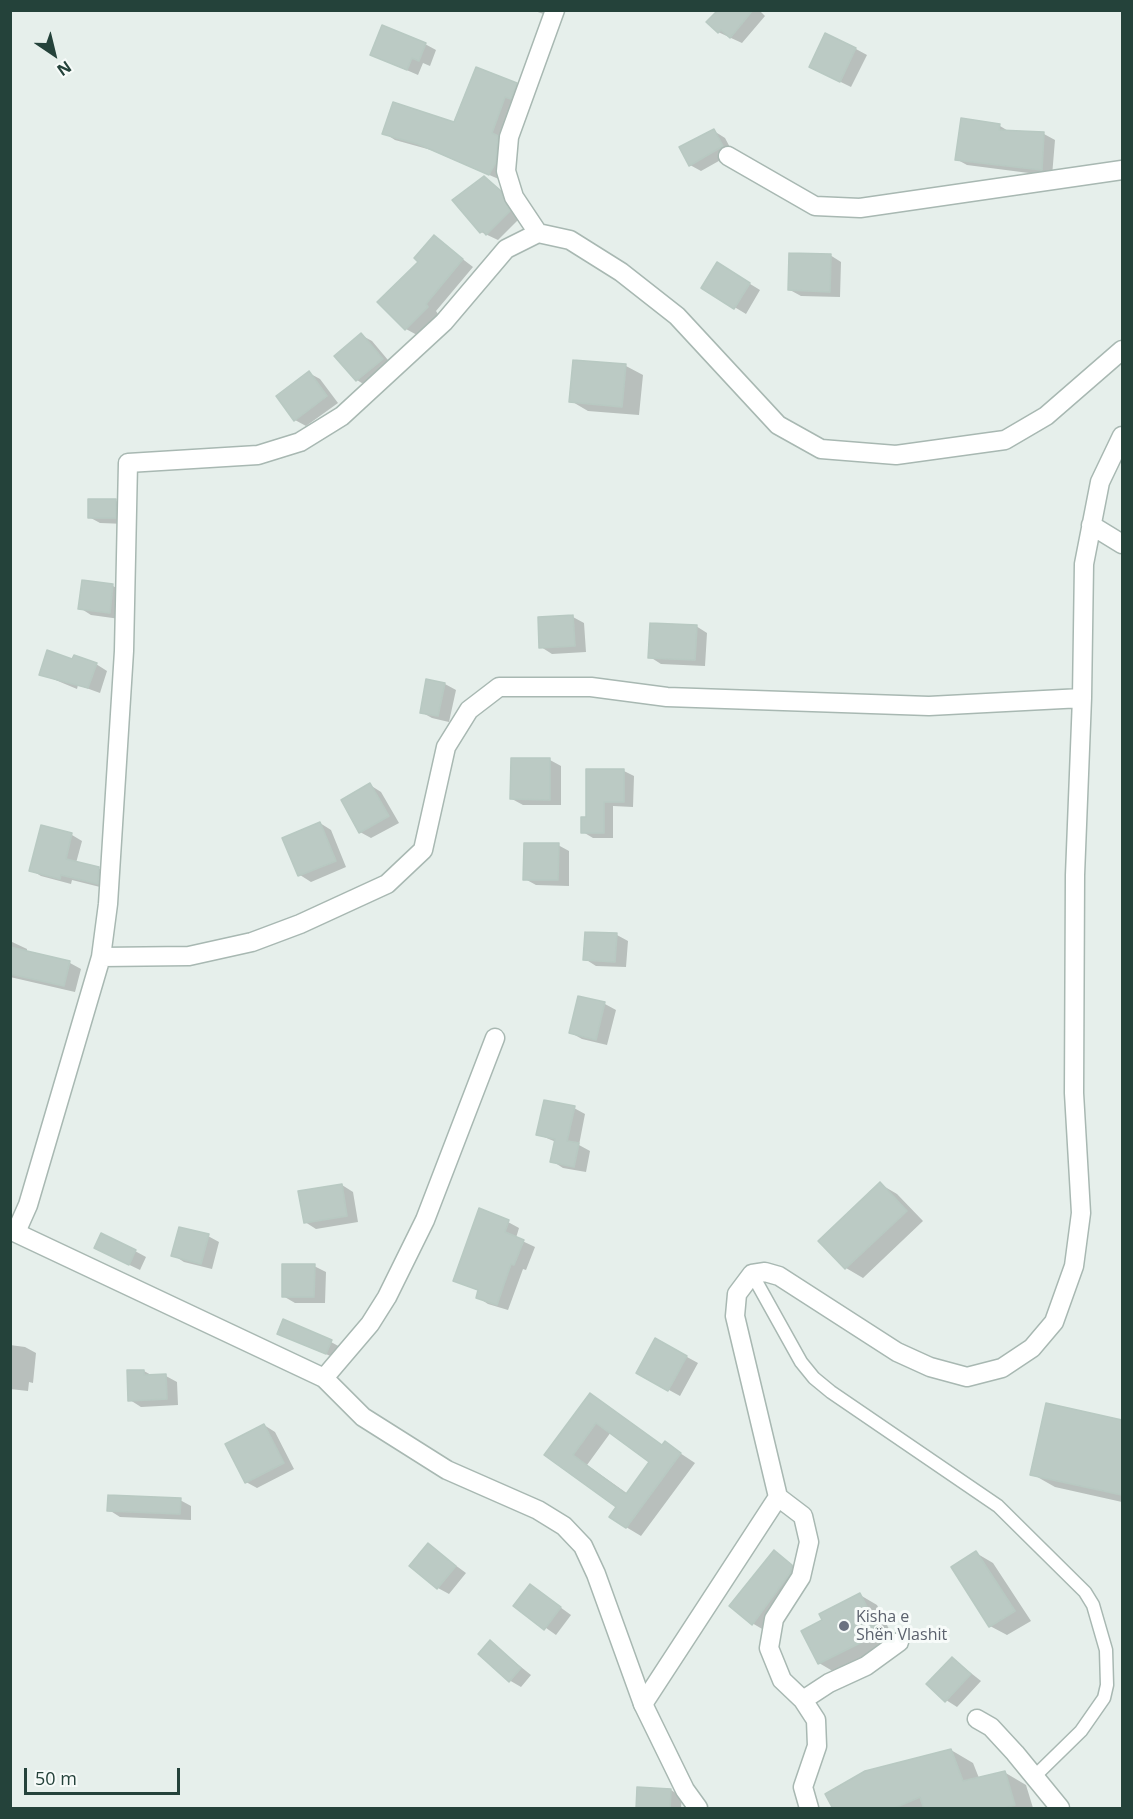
<!DOCTYPE html>
<html>
<head>
<meta charset="utf-8">
<style>
  body { margin:0 }
  #map { position:relative; width:1133px; height:1819px; overflow:hidden; background:#e6efeb; font-family:"Open Sans",sans-serif }
  canvas { display:block }
  .frame { position:absolute; inset:0; border:12px solid #24423a; pointer-events:none }
  .north { position:absolute; left:24px; top:24px; width:60px; height:60px; -webkit-text-stroke:4px #f7fbf9; paint-order:stroke; rotate:145deg; font-size:16px; font-weight:700; line-height:24px; text-align:center; color:#24423a }
  .north::after { content:''; display:block; margin:auto; width:21px; height:27px; background:#24423a; clip-path:polygon(50% 0,100% 100%,50% 72%,0 100%) }
  .scale { position:absolute; left:24px; top:1768px; width:156px; height:27px; box-sizing:border-box; border:3px solid #24423a; border-top:0; padding-left:8px; font-size:18px; line-height:21px; white-space:nowrap; color:#24423a; -webkit-text-stroke:4px #f7fbf9; paint-order:stroke }
</style>
</head>
<body>
<div id="map">
<canvas width="1133" height="1819"></canvas>
<div class="frame"></div>
<div class="north">N</div>
<div class="scale">50 m</div>
</div>
<script>
const ctx = document.querySelector('canvas').getContext('2d');
ctx.lineJoin = 'round';
function fill(path, color) { ctx.fillStyle = color; ctx.fill(path, 'evenodd'); }
const shape = rows => new Path2D(rows.map(r => 'M' + r).join(''));
function strokePath(path, color, width, dash) { ctx.strokeStyle = color; ctx.lineWidth = width; ctx.lineCap = dash ? 'butt' : 'round'; ctx.setLineDash(dash || []); ctx.stroke(path); }
function write(font, color, halo, rows, align = 'center') {
  ctx.font = font + ' "Open Sans",sans-serif'; ctx.lineWidth = 6; ctx.setLineDash([]); ctx.textBaseline = 'middle'; ctx.strokeStyle = halo; ctx.fillStyle = color; for (const [text, x, y, turn = 0] of rows) {
    ctx.save(); ctx.translate(x, y); ctx.rotate((+turn || 0) * Math.PI / 180); ctx.textAlign = isNaN(turn) ? turn : align; if (halo) ctx.strokeText(text, 0, 0); ctx.fillText(text, 0, 0); ctx.restore();
  }
}
const shadow = shape([
  [532,10,554,10,552,17],
  [720,10,759,10,765,16,742,43,718,32],
  [425,44,436,50,430,66,423,63,418,75,372,55],
  [856,49,867,55,851,87,810,67],
  [516,84,527,90,501,180,431,150,395,140,384,133,455,124],
  [1000,126,1010,132,1044,134,1055,140,1052,176,967,165,956,159],
  [714,131,725,138,733,153,701,171,690,165],
  [484,177,512,199,520,218,498,240,481,232],
  [434,237,473,267,436,311,438,314,417,335,406,329,421,262],
  [830,255,841,262,840,297,801,296,790,290],
  [729,271,760,290,746,314,703,288],
  [361,335,372,341,393,366,368,387,357,380,336,356],
  [626,366,643,375,639,415,588,411,571,401],
  [309,373,320,379,338,403,306,426,295,420],
  [116,501,127,507,126,524,100,523,89,517],
  [113,586,124,592,120,619,91,615,80,608],
  [573,617,584,623,586,652,552,654,541,647],
  [696,626,707,633,705,666,661,664,650,657],
  [73,661,96,664,107,671,100,693,78,685,77,689,41,674],
  [427,681,445,684,456,690,449,722,432,718,421,712],
  [512,759,550,760,561,766,561,805,523,805,512,799],
  [624,771,634,776,633,807,613,806,613,838,593,838,583,832,587,818],
  [370,785,381,792,399,823,371,838,360,832],
  [320,823,331,830,346,867,311,882,300,875],
  [42,827,72,835,82,841,76,863,98,868,109,874,108,889,72,880,71,884,41,876,31,870],
  [558,845,569,851,569,886,536,885,525,879],
  [617,935,628,941,626,967,596,966,585,959],
  [10,941,27,949,27,952,70,963,81,969,75,992,10,977],
  [605,1004,616,1010,607,1045,582,1039,571,1033],
  [574,1108,585,1114,579,1145,590,1151,586,1172,563,1168,552,1161,556,1142,537,1134],
  [880,1184,897,1194,923,1221,863,1278,846,1268,820,1241],
  [342,1185,353,1192,358,1222,316,1229,305,1222],
  [508,1222,519,1228,516,1238,535,1247,526,1270,523,1269,508,1310,488,1304,477,1297,479,1291,455,1280],
  [208,1236,219,1242,212,1269,184,1262,173,1255],
  [135,1251,146,1257,140,1270,107,1254],
  [314,1266,326,1272,325,1303,295,1303,283,1296],
  [279,1333,331,1342,342,1348,337,1359],
  [656,1340,698,1363,680,1396,638,1373],
  [10,1345,25,1347,36,1353,33,1383,29,1382,28,1391,10,1389],
  [144,1371,153,1376,166,1376,177,1382,178,1405,141,1407,130,1400],
  [591,1395,663,1446,665,1443,695,1463,641,1536,626,1527,618,1507,546,1455],
  [611,1432,651,1462,628,1494,587,1465],
  [1047,1405,1122,1421,1122,1502,1055,1487,1032,1474],
  [264,1425,275,1432,294,1469,257,1488,246,1482],
  [180,1500,191,1506,191,1520,120,1517,109,1510],
  [428,1545,466,1573,449,1594,438,1588],
  [774,1552,808,1576,769,1633,752,1623],
  [976,1553,993,1563,1031,1621,1007,1635,990,1626],
  [531,1586,571,1615,556,1635,515,1606],
  [860,1595,877,1605,896,1643,836,1673,819,1663],
  [490,1642,531,1675,521,1687,509,1680],
  [952,1658,981,1681,957,1707,946,1700],
  [951,1750,973,1763,979,1778,1004,1772,1026,1785,1033,1808,834,1808],
  [671,1790,682,1797,681,1808,637,1808]
]);
const building = shape([
  [718,10,753,10,730,38,721,30,718,33,706,22,718,10],
  [382,25,426,43,419,61,412,58,407,70,370,55,382,25],
  [825,33,856,48,840,82,809,67,825,33],
  [476,67,517,83,511,99,505,97,492,133,498,136,496,162,489,175,418,144,382,134,393,102,454,122,476,67],
  [961,118,1000,124,999,130,1044,132,1042,170,955,160,961,118],
  [714,129,723,146,689,166,679,147,714,129],
  [484,176,501,191,510,211,486,235,483,231,480,233,452,200,484,176],
  [434,235,463,259,426,304,428,307,405,330,377,302,418,262,414,258,434,235],
  [789,253,831,254,830,292,788,290,789,253],
  [717,262,750,283,734,309,701,288,717,262],
  [361,333,383,359,356,381,334,356,361,333],
  [573,360,626,364,622,407,569,402,573,360],
  [309,371,327,396,294,421,276,396,309,371],
  [88,499,116,499,116,518,88,518,88,499],
  [82,580,113,584,110,613,78,609,82,580],
  [573,615,575,646,539,648,538,617,573,615],
  [650,623,697,625,695,660,648,658,650,623],
  [47,650,72,659,74,655,97,663,88,688,39,675,47,650],
  [426,679,445,683,438,716,420,713,426,679],
  [511,758,550,758,550,800,510,799,511,758],
  [586,769,624,769,624,802,604,802,604,833,581,833,581,817,586,817,586,769],
  [370,783,389,816,359,833,341,800,370,783],
  [320,822,336,861,298,876,282,838,320,822],
  [41,825,72,833,66,859,99,867,98,884,61,875,60,879,29,871,41,825],
  [524,843,559,843,558,880,523,880,524,843],
  [585,932,617,933,615,962,583,960,585,932],
  [10,947,70,961,64,986,10,974,10,947],
  [578,996,605,1002,596,1040,569,1033,578,996],
  [544,1100,575,1106,567,1141,579,1143,574,1167,550,1162,555,1139,536,1135,544,1100],
  [880,1182,907,1211,845,1269,818,1241,880,1182],
  [342,1184,347,1216,304,1223,298,1191,342,1184],
  [479,1208,509,1220,505,1232,524,1240,514,1265,511,1264,497,1305,476,1298,478,1290,453,1281,479,1208],
  [179,1227,209,1234,201,1264,171,1256,179,1227],
  [101,1233,136,1250,129,1265,94,1248,101,1233],
  [282,1264,315,1264,314,1297,282,1297,282,1264],
  [283,1319,332,1340,326,1354,277,1334,283,1319],
  [655,1338,687,1356,668,1391,636,1373,655,1338],
  [127,1370,144,1370,144,1375,166,1374,167,1399,128,1401,127,1370],
  [590,1393,662,1445,665,1441,681,1453,626,1528,609,1517,616,1507,544,1455,590,1393],
  [596,1423,649,1462,626,1494,573,1455,596,1423],
  [1046,1403,1122,1420,1122,1495,1030,1475,1046,1403],
  [264,1424,284,1463,245,1483,225,1444,264,1424],
  [108,1495,181,1498,180,1514,107,1511,108,1495],
  [428,1543,456,1566,437,1589,409,1566,428,1543],
  [774,1550,792,1565,790,1573,752,1625,729,1606,774,1550],
  [976,1551,1015,1611,989,1627,951,1567,976,1551],
  [530,1584,561,1607,544,1630,513,1606,530,1584],
  [860,1593,880,1633,818,1664,801,1631,822,1620,819,1614,860,1593],
  [490,1640,521,1668,509,1682,478,1654,490,1640],
  [952,1657,971,1674,945,1702,926,1684,952,1657],
  [951,1749,963,1781,1005,1771,1015,1805,1000,1809,924,1809,920,1797,892,1809,833,1809,825,1794,865,1771,951,1749],
  [637,1787,671,1789,670,1809,636,1809,637,1787]
]);
const service = shape([
  [752,1274,801,1362,814,1378,831,1392,998,1506,1085,1592,1093,1605,1106,1650,1107,1685,1104,1698,1081,1731,1035,1776]
]);
const minor = shape([
  [728,156,815,206,860,208,1122,170],
  [538,233,514,197,506,171,509,137,555,10],
  [1091,525,1122,544],
  [101,957,189,956,252,942,300,924,387,884,423,850,446,747,469,710,499,687,591,687,667,697,929,706,1082,698],
  [16,1232,28,1205,101,957,108,904,124,651,128,463,258,455,300,442,342,416,444,322,506,249,538,233,570,240,621,272,677,316,778,425,821,449,896,455,1005,440,1046,416,1122,350],
  [324,1378,370,1324,387,1297,425,1220,495,1038],
  [778,1497,803,1516,809,1542,801,1577,774,1619,769,1648,782,1680,803,1700,829,1683,866,1666,899,1642],
  [803,1700,816,1720,817,1746,803,1787,809,1808],
  [643,1704,778,1497,735,1316,737,1294,752,1274,765,1272,779,1276,897,1352,930,1367,967,1377,1002,1368,1032,1348,1054,1322,1074,1266,1081,1213,1074,1093,1075,875,1082,698,1084,564,1100,482,1122,436],
  [977,1719,991,1727,1015,1753,1060,1808]
]);
const tertiary = shape([
  [10,1230,324,1378,363,1417,447,1470,538,1510,564,1526,583,1546,596,1574,643,1704,685,1790,698,1808]
]);
const markers = [
  [844,1626,6,"#6b7280"]
];
const worshipNames = [
  ["Kisha e",856,1617],
  ["Shën Vlashit",856,1635]
];
fill(shadow, '#0003');
fill(building, '#bbcac4');
strokePath(building, '#b8c9c2', 1.5);
strokePath(service, '#a8b8b2', 15);
strokePath(minor, '#a8b8b2', 21);
strokePath(tertiary, '#a8b8b2', 21);
strokePath(service, '#fff', 12);
strokePath(minor, '#fff', 18);
strokePath(tertiary, '#fff', 18);
for (const [x, y, r, color] of markers) { const dot = new Path2D(); dot.arc(x, y, r, 0, 2 * Math.PI); ctx.fillStyle = color; ctx.fill(dot); strokePath(dot, '#f7fbf9', 2); }
write('16px', '#5b616d', '#f7fbf9', worshipNames, 'left');
</script>
</body>
</html>
